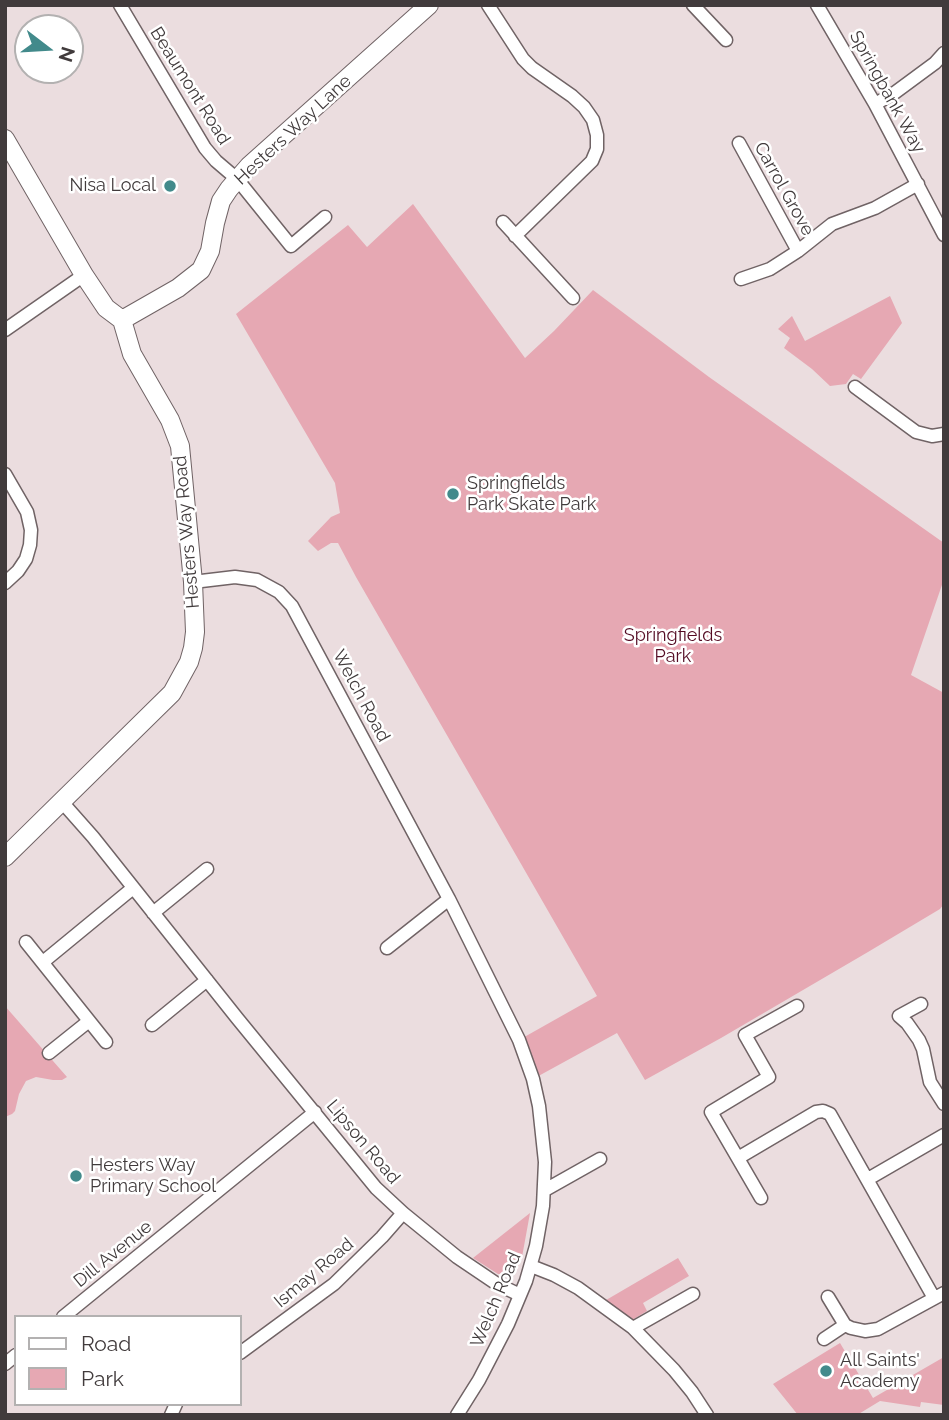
<!DOCTYPE html>
<html>
<head>
<meta charset="utf-8">
<style>
  body { margin:0 }
  #map { position:relative; width:949px; height:1420px; overflow:hidden; background:#ebdddf; font-family:Raleway,sans-serif }
  canvas { display:block }
  .frame { position:absolute; inset:0; border:7px solid #413b3c; pointer-events:none }
  .legend { position:absolute; left:14px; top:1315px; width:228px; height:91px; box-sizing:border-box; background:#fff; border:2px solid #b3b1b1; margin:0; padding:9px 12px; list-style:none; font-size:21px; color:#413b3c }
  .legend li { display:flex; align-items:center; gap:14px; height:35px }
  .legend b { width:35px; border:2px solid #b3b1b1 }
  .north { position:absolute; left:14px; top:14px; width:70px; height:70px; box-sizing:border-box; background:#fff; border:2px solid #b3b1b1; border-radius:50%; rotate:107deg; font-size:19px; font-weight:700; line-height:28px; text-align:center; color:#413b3c }
  .north::after { content:''; display:block; margin:auto; width:24px; height:32px; background:#428a8b; clip-path:polygon(50% 0,100% 100%,50% 72%,0 100%) }
</style>
</head>
<body>
<div id="map">
<canvas width="949" height="1420"></canvas>
<div class="frame"></div>
<ul class="legend">
<li><b style="height:9px;background:#fff"></b>Road</li>
<li><b style="height:19px;background:#e6a8b3"></b>Park</li>
</ul>
<div class="north">N</div>
</div>
<script>
const ctx = document.querySelector('canvas').getContext('2d');
ctx.lineJoin = 'round';
function fill(path, color) { ctx.fillStyle = color; ctx.fill(path, 'evenodd'); }
const shape = rows => new Path2D(rows.map(r => 'M' + r).join(''));
function strokePath(path, color, width, dash) { ctx.strokeStyle = color; ctx.lineWidth = width; ctx.lineCap = dash ? 'butt' : 'round'; ctx.setLineDash(dash || []); ctx.stroke(path); }
function write(font, color, halo, rows, align = 'center') {
  ctx.font = font + ' Raleway,sans-serif'; ctx.lineWidth = 5; ctx.setLineDash([]); ctx.textBaseline = 'middle'; ctx.strokeStyle = halo; ctx.fillStyle = color; for (const [text, x, y, turn = 0] of rows) {
    ctx.save(); ctx.translate(x, y); ctx.rotate((+turn || 0) * Math.PI / 180); ctx.textAlign = isNaN(turn) ? turn : align; if (halo) ctx.strokeText(text, 0, 0); ctx.fillText(text, 0, 0); ctx.restore();
  }
}
const green = shape([
  [413,204,525,358,554,331,593,290,709,377,944,543,944,579,911,675,944,693,944,904,940,909,868,952,721,1038,645,1080,617,1033,533,1079,519,1040,597,996,356,577,338,543,331,543,318,551,308,541,331,517,340,513,335,483,236,314,348,225,367,247],
  [890,296,902,323,861,379,853,374,846,384,830,386,812,369,784,348,790,338,778,329,792,316,805,341],
  [5,1006,67,1077,62,1080,53,1080,36,1077,26,1081,19,1094,15,1111,12,1114,5,1117],
  [530,1213,522,1257,517,1269,513,1272,508,1274,498,1274,473,1258],
  [678,1258,689,1276,643,1303,647,1311,627,1323,601,1303],
  [840,1343,873,1398,944,1357,944,1405,921,1402,920,1407,880,1401,857,1415,798,1415,773,1384]
]);
const street = shape([
  [120,5,205,148,216,161,237,179,291,246,325,217],
  [488,5,523,59,532,68,572,96,584,107,593,120,597,135,597,149,592,161,515,236],
  [693,5,726,40],
  [817,5,875,104,944,235],
  [875,104,893,94,935,63,944,53],
  [739,143,798,251],
  [503,222,573,298],
  [741,279,770,269,798,251,832,224,875,208,918,184],
  [5,330,84,275],
  [855,387,916,432,932,436,944,434],
  [5,474,27,512,31,530,30,545,26,559,18,571,5,583],
  [193,582,235,577,257,580,279,592,292,606,449,899,519,1040,533,1079,539,1106,545,1162,543,1206,536,1246,526,1281,508,1324,479,1380,457,1415],
  [62,802,93,837,237,1018,376,1188,403,1213,457,1257,497,1284,520,1295],
  [153,913,207,869],
  [26,942,106,1042],
  [387,948,449,899],
  [43,962,133,888],
  [921,1004,899,1016,907,1023,919,1040,923,1049,930,1082,944,1104],
  [152,1025,207,980],
  [49,1053,89,1021],
  [738,1158,816,1112,823,1111,830,1114,934,1298],
  [868,1179,944,1135],
  [545,1190,600,1159],
  [761,1198,711,1112,769,1077,745,1035,797,1006],
  [531,1266,554,1275,578,1288,633,1328,674,1370,692,1392,707,1415],
  [828,1297,845,1325,851,1328,865,1331,878,1329,944,1293],
  [63,1317,315,1112],
  [633,1328,693,1294],
  [824,1339,845,1325],
  [240,1353,334,1284,382,1237,403,1213],
  [5,1364,16,1355],
  [171,1415,176,1404]
]);
const secondary = shape([
  [5,139,84,275,106,308,122,320,132,354,170,420,180,446,193,582,195,632,193,648,189,662,172,693,5,857],
  [122,320,178,288,201,270,210,251,215,223,221,201,229,189,249,166,429,5]
]);
const markers = [
  [170,186,7,"#428a8b"],
  [453,494,7,"#428a8b"],
  [76,1176,7,"#428a8b"],
  [826,1371,7,"#428a8b"]
];
const streetNames = [
  ["Beaumont Road",190,86,58],
  ["Springbank Way",887,92,61],
  ["Hesters Way Lane",293,130,-43],
  ["Carrol Grove",784,189,61],
  ["Hesters Way Road",187,532,-95],
  ["Welch Road",361,696,62],
  ["Lipson Road",363,1142,50],
  ["Dill Avenue",113,1254,-39],
  ["Ismay Road",314,1273,-40],
  ["Welch Road",496,1300,-67]
];
const poiNames = [
  ["Nisa Local",156,186,"right"],
  ["Springfields",467,484],
  ["Park Skate Park",467,505],
  ["Hesters Way",90,1166],
  ["Primary School",90,1187],
  ["All Saints'",840,1361],
  ["Academy",840,1382]
];
const parkNames = [
  ["Springfields",673,636],
  ["Park",673,657]
];
fill(green, '#e6a8b3');
strokePath(street, '#706365', 15);
strokePath(secondary, '#706365', 20);
strokePath(street, '#fff', 12);
strokePath(secondary, '#fff', 18);
for (const [x, y, r, color] of markers) { const dot = new Path2D(); dot.arc(x, y, r, 0, 2 * Math.PI); ctx.fillStyle = color; ctx.fill(dot); strokePath(dot, '#fff', 2.5); }
write('18px', '#413b3c', '#fff', streetNames);
write('18px', '#413b3c', '#fff', poiNames, 'left');
write('18px', '#540b23', '#fff', parkNames);
</script>
</body>
</html>
